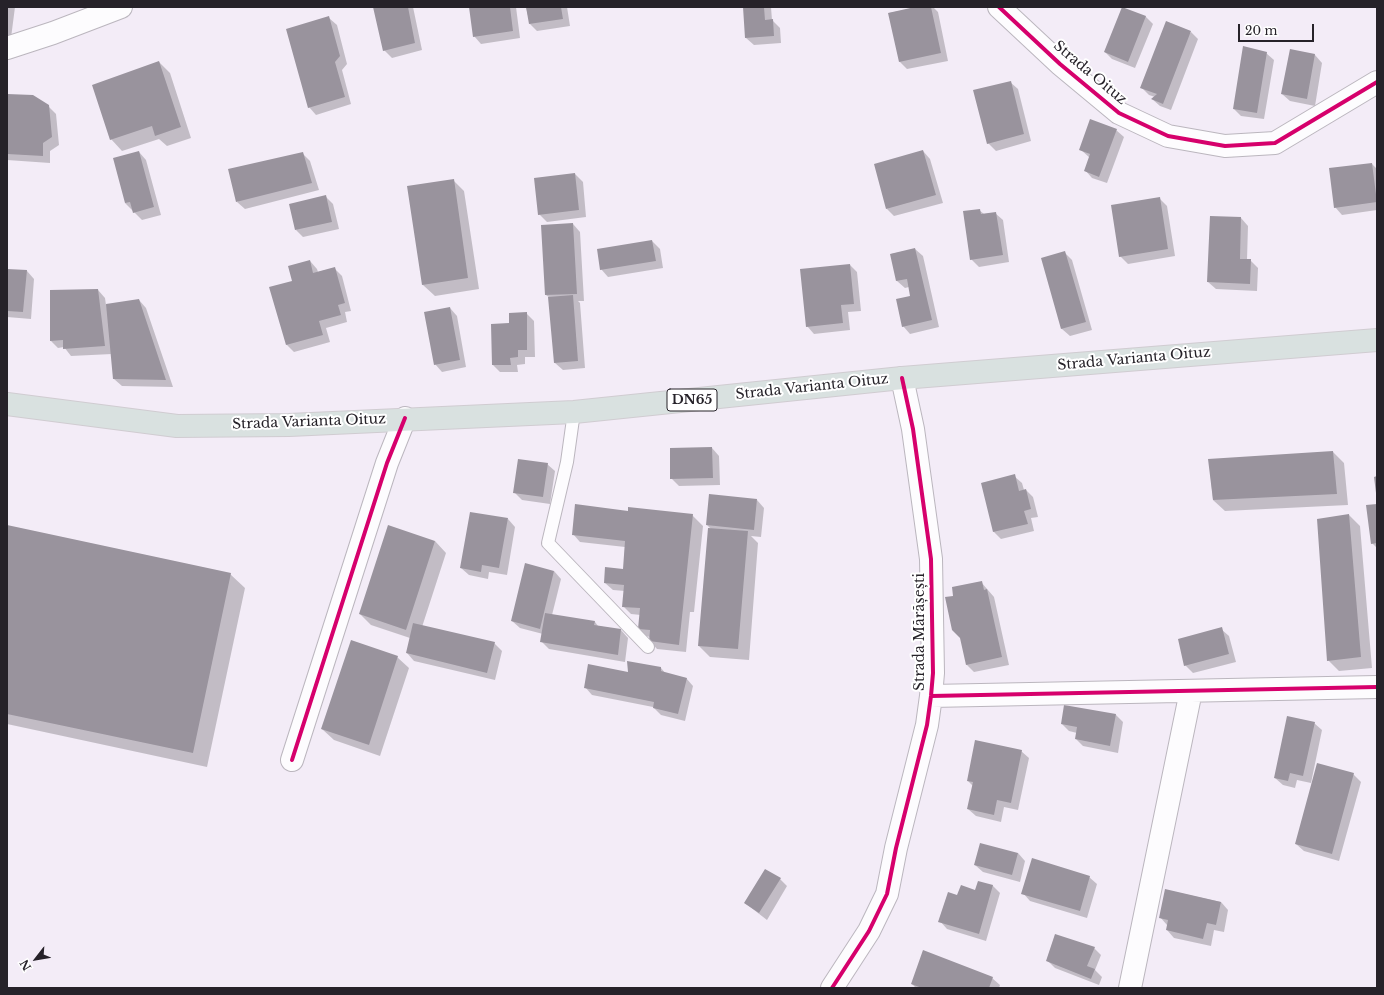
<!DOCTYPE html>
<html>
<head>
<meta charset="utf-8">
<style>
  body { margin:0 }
  #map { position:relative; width:1384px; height:995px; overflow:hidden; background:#f3ecf7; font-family:"Libre Baskerville",serif }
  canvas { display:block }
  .frame { position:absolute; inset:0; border:8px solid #262229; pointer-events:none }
  .north { position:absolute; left:16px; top:939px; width:40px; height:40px; -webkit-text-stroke:3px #fff; paint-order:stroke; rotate:239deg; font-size:11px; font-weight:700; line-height:16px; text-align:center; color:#262229 }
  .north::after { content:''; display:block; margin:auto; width:14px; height:18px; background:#262229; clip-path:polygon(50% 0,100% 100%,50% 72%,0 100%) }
  .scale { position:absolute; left:1238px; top:24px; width:76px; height:18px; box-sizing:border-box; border:2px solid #262229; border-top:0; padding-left:5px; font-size:12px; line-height:14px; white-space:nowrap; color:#262229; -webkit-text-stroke:3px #fff; paint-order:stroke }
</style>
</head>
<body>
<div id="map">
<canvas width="1384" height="995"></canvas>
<div class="frame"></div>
<div class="north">N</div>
<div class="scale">20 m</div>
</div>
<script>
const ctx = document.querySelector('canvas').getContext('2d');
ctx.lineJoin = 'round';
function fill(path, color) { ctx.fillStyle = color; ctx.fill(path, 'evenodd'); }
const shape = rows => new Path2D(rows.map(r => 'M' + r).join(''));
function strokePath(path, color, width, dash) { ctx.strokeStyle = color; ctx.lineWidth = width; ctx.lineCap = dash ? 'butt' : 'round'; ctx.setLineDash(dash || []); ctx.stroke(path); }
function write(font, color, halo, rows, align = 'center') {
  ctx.font = font + ' "Libre Baskerville",serif'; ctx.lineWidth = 4; ctx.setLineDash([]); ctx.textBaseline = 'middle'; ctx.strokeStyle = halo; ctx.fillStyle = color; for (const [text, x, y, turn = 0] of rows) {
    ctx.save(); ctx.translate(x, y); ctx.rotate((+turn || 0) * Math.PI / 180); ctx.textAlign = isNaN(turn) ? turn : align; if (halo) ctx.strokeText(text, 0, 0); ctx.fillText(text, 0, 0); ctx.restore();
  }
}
const shadow = shape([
  [7,7,15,7,11,38,7,37],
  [374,7,413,7,422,50,392,58,384,50],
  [470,7,516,7,520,38,481,44,474,36],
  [526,7,567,7,570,26,537,31,530,24],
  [744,7,771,7,772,20,780,28,781,43,754,45,746,38],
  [920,7,933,7,938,12,948,61,907,69,900,62,889,13],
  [1145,16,1153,24,1135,68,1112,59,1105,52],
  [329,18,337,25,347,64,342,70,351,104,316,115,309,107],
  [1191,32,1198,39,1171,110,1160,106,1152,99,1155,97,1149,95,1141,87],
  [1291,50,1315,55,1322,63,1315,106,1290,101,1282,94],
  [1266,53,1274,60,1264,119,1241,116,1234,109],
  [159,62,170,73,191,138,167,146,159,139,122,151,111,139],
  [1010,82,1018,89,1031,141,996,151,988,143],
  [7,95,48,106,56,114,59,145,50,151,50,163,7,160],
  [1116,130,1124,137,1107,183,1092,178,1085,170,1090,158,1080,149],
  [923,151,930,159,943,203,894,216,887,209],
  [139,152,146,160,161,215,142,220,125,203],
  [302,153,310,161,319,190,245,209,237,202],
  [1372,164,1377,169,1377,210,1342,215,1335,207],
  [575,174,583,182,586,217,547,222,539,214],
  [453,180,464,191,479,289,435,296,423,285,408,187],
  [325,196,333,204,339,229,303,237,296,230],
  [1159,198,1167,206,1175,256,1128,264,1120,256],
  [979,210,984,214,995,213,1003,220,1009,262,979,267,971,259],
  [1241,218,1248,226,1247,260,1250,260,1258,268,1257,291,1216,289,1208,282],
  [573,224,580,232,584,301,578,301,580,303,585,368,563,370,555,363,550,298,546,295],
  [652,241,660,249,663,268,608,277,601,269],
  [915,249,923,256,939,327,910,334,903,326,912,297,909,287,905,288,897,281,891,254],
  [1064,252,1072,260,1092,330,1070,336,1062,329,1042,259],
  [310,261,317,269,318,272,334,268,342,276,351,311,345,312,347,322,326,328,330,342,294,352,287,345,270,288,293,282],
  [850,265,857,272,861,311,848,312,850,330,814,334,807,326],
  [7,270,27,271,34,279,31,319,7,317],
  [98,290,105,298,106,305,139,300,146,308,173,387,122,386,114,379,112,354,71,356,64,347,58,348,51,341],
  [450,308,457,316,466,367,442,372,435,364],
  [526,313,534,321,535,357,525,357,525,364,517,365,518,372,500,372,493,365,492,325,510,324],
  [712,448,719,456,720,485,679,486,671,478],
  [1333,452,1344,463,1348,505,1225,511,1213,500,1209,460],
  [547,464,555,471,550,504,522,500,514,492],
  [1014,476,1022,483,1024,490,1026,490,1033,497,1038,517,1031,518,1034,531,1001,539,994,532,982,483],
  [757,500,764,508,761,537,751,536,758,543,749,660,710,657,699,646,711,529,707,525],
  [1377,505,1377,548,1372,543],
  [629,512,692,515,703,526,694,612,690,612,686,652,657,649,650,641,650,637,646,636,639,629,641,615,631,614,623,606,625,591,613,590,605,583,624,570,625,547,580,542,573,534],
  [1349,515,1360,526,1372,668,1339,671,1328,660],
  [508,519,515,527,507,575,489,572,488,579,469,575,461,568],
  [7,526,230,574,245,588,207,767,7,724],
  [435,541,446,553,422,627,494,643,502,651,495,680,414,661,407,653,410,638,371,625,360,614],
  [554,571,561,579,552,615,595,622,598,626,621,630,628,638,625,662,549,649,542,642,543,634,520,628,512,621],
  [981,582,994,597,1009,665,974,672,967,665,954,596],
  [1221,629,1229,636,1236,662,1193,673,1185,665],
  [397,657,409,668,380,756,334,740,322,729],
  [661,668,666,674,686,678,693,686,685,721,661,715,653,707,592,695,585,687,629,674],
  [1116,715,1123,722,1118,753,1083,746,1076,739,1077,733,1069,731,1062,724],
  [1314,723,1322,730,1311,783,1297,780,1295,788,1283,785,1275,778],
  [1021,751,1029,758,1018,810,1004,807,1001,822,976,816,968,809,973,786,968,781],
  [1353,774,1361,782,1339,861,1304,851,1296,844],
  [1018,853,1025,861,1020,882,983,872,975,865],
  [1089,877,1097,884,1087,918,1030,901,1023,893],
  [780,879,787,886,767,920,745,903],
  [992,885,1000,893,986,941,947,929,940,921,958,896],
  [1166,890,1221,902,1228,910,1224,932,1214,930,1211,946,1174,938,1167,930,1167,925,1160,917],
  [1094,948,1101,955,1095,970,1102,977,1099,985,1055,968,1047,960],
  [992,978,1000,985,999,988,916,988,912,984]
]);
const building = shape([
  [373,7,408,7,415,43,383,51],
  [469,7,510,7,513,31,473,37],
  [526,7,561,7,563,19,529,24],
  [743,7,764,7,765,20,773,19,774,36,745,38],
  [915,7,931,7,941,53,899,62,888,13],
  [1122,7,1146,16,1128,62,1104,52],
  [329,16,340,56,335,62,345,97,308,108,286,29],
  [1166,21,1191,31,1163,104,1151,99,1157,94,1140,88],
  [1243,46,1267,52,1257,113,1233,109],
  [1290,49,1315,54,1307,99,1281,94],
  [159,61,181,127,155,136,152,126,110,140,92,85],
  [1011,81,1024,134,987,144,973,90],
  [7,94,33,95,49,105,52,137,43,143,43,156,7,154],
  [1090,119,1117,129,1099,177,1084,171,1090,154,1079,150],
  [923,150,936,195,886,209,874,164],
  [139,151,154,207,133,213,130,202,125,203,113,158],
  [303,152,312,183,236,202,228,169],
  [1372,163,1377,202,1334,208,1329,168],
  [575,173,579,210,538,215,534,178],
  [454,179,468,278,422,285,407,186],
  [326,195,332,222,295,230,289,204],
  [1160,197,1168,249,1119,257,1111,205],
  [980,209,981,214,996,212,1003,255,970,260,963,211],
  [1210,216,1241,217,1240,259,1251,259,1250,284,1207,282],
  [573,223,577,294,545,295,541,225],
  [652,240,656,261,600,270,597,249],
  [915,248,932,320,902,327,896,299,910,296,907,279,896,281,890,254],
  [1065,251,1086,322,1061,329,1041,258],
  [310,260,313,273,335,267,345,303,338,305,341,315,319,321,323,335,286,345,269,287,292,281,288,266],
  [850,264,854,304,841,305,843,323,806,327,800,269],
  [7,269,27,270,23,312,7,311],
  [98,289,105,346,63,349,63,340,50,341,50,290],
  [573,295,578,361,554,363,548,297],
  [139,299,166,380,113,379,106,304],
  [450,307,460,360,434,365,424,312],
  [527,312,527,350,518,350,518,357,510,358,511,365,492,365,491,324,509,323,509,313],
  [712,447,713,478,670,479,670,448],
  [1333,451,1337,494,1213,500,1208,459],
  [518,459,548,463,543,497,513,493],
  [1015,474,1019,491,1026,489,1031,509,1024,511,1028,524,993,532,981,483],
  [1377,476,1377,493,1376,493,1374,477],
  [709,494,757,499,754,530,706,525],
  [575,504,628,511,628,507,693,514,679,645,649,641,650,630,638,629,640,608,622,607,624,585,604,583,605,567,623,569,625,541,572,535],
  [1377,504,1377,543,1371,544,1366,505],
  [470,512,508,518,499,568,482,565,481,572,460,568],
  [1349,514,1361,657,1327,661,1317,519],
  [7,525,231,573,193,753,7,714],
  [388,525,435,541,406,630,359,614],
  [708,528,748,531,738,649,698,646],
  [525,563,554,571,540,629,511,621],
  [982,581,984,590,987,589,1002,657,966,665,960,638,952,630,945,597,953,596,952,587],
  [545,613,595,621,594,625,621,629,618,655,540,642],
  [413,623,495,642,487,673,406,653],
  [1222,627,1229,654,1184,666,1178,639],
  [351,640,398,656,369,745,321,729],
  [627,661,661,667,661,671,687,678,678,714,653,708,654,702,584,688,588,664,628,672],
  [1064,705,1116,714,1110,746,1075,739,1077,727,1061,724],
  [1287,716,1315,722,1303,776,1290,773,1288,781,1274,778],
  [975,740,1022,750,1011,803,997,800,994,815,967,809,973,782,967,781],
  [1317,763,1354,773,1332,854,1295,844],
  [980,843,1018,853,1012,875,974,865],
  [1032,858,1090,876,1080,911,1021,894],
  [765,869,781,878,759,913,744,903],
  [978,881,993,885,979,934,938,922,948,892,957,895,961,885,975,890],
  [1165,889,1221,902,1216,925,1207,923,1203,939,1166,930,1168,920,1159,918],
  [1055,934,1095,947,1087,966,1095,969,1091,979,1046,961],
  [923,950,993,977,989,988,922,988,911,984]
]);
const service = shape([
  [574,412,567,462,548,543,648,647]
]);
const minor = shape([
  [999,7,1060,64,1119,113,1168,136,1225,146,1275,143,1377,82],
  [7,48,53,33,121,7],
  [931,696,1377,687],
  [292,760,387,463,405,418],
  [832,988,869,931,887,894,896,848,927,725,931,696,933,673,931,559,913,429,902,378],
  [1130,988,1191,691]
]);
const primary = shape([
  [7,404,177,426,289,425,574,412,902,378,1377,340]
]);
const cycleway = shape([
  [999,7,1060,64,1119,113,1168,136,1225,146,1275,143,1377,82],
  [931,696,1377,687],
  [292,760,387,463,405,418],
  [832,988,869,931,887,894,896,848,927,725,931,696,933,673,931,559,913,429,902,378]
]);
const shields = [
  [692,400,50]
];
const shieldNames = [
  ["DN65",692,400]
];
const streetNames = [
  ["Strada Oituz",1090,73,40],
  ["Strada Varianta Oituz",1134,359,-5],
  ["Strada Varianta Oituz",812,387,-6],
  ["Strada Varianta Oituz",309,422,-2],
  ["Strada Mărășești",920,632,-90]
];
fill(shadow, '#0003');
fill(building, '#99939d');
strokePath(service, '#bbb6be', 14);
strokePath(minor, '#bbb6be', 24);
strokePath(primary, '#d0ccd1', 24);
strokePath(service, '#fdfcfe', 12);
strokePath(minor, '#fdfcfe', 22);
strokePath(primary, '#d9e1e0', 22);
strokePath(cycleway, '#d6006c', 4);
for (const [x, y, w] of shields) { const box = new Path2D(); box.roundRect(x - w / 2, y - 11, w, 22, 3); ctx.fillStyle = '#fff'; ctx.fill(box); strokePath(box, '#262229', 1); }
write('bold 13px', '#262229', null, shieldNames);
write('14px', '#262229', '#fff', streetNames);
</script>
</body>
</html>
